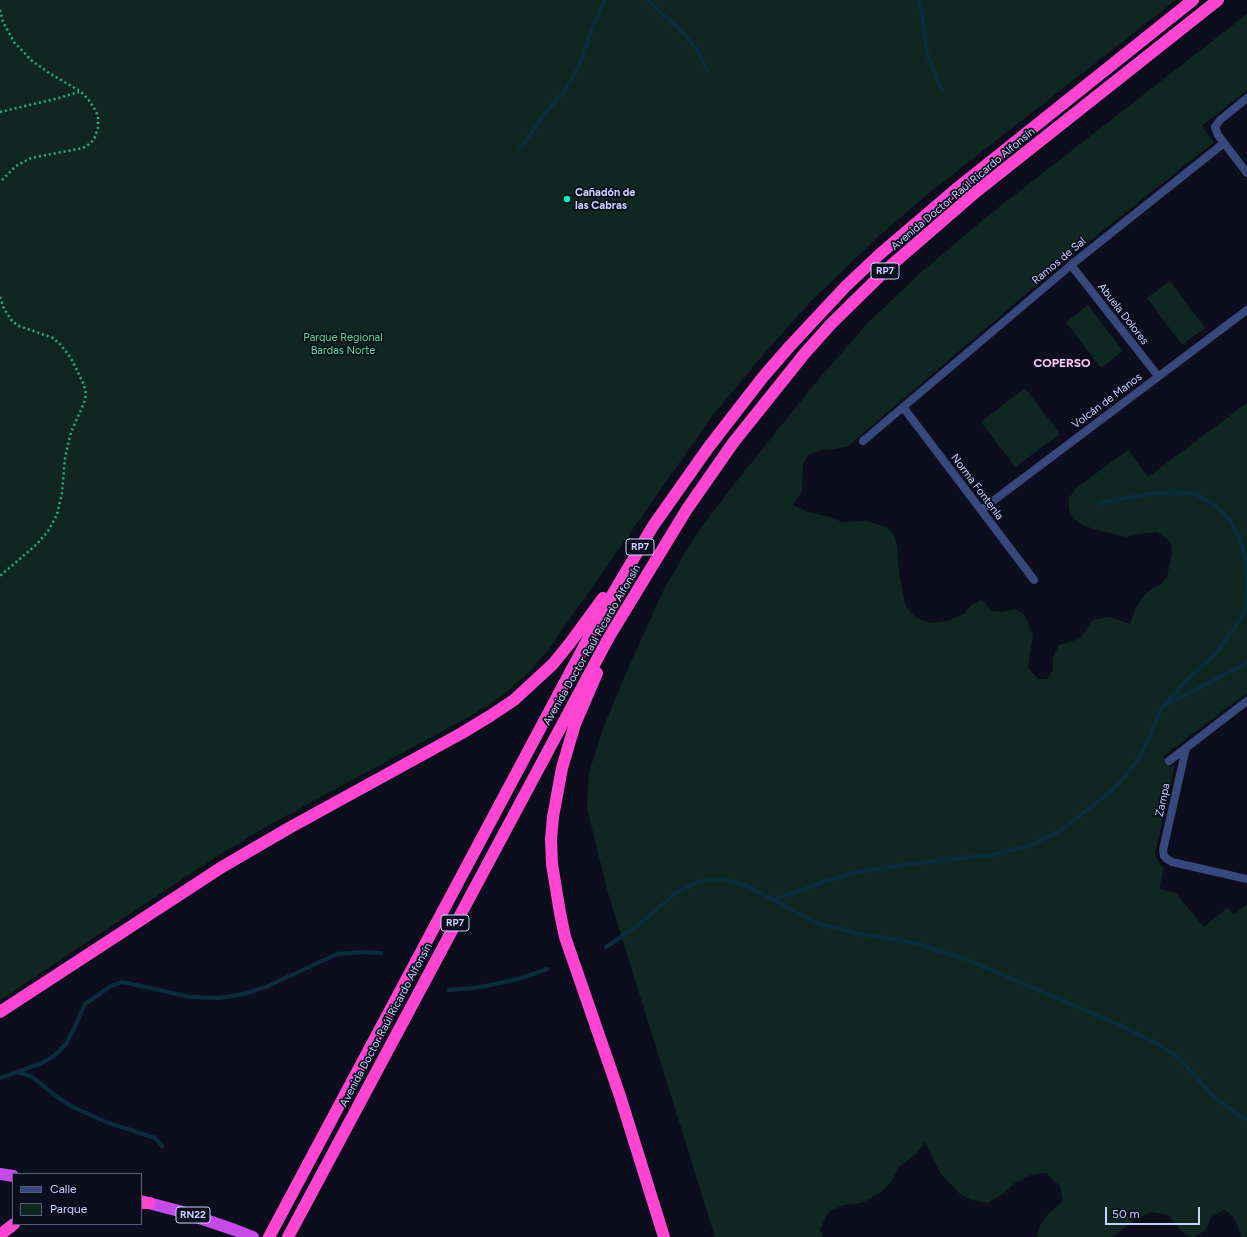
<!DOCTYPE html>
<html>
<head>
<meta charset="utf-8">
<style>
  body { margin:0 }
  #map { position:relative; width:1247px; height:1237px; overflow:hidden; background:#0c0e1e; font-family:Figtree,sans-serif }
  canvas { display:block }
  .legend { position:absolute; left:12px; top:1173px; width:130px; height:52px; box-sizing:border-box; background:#0c0e1e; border:1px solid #585c78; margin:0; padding:5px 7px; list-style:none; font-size:12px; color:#c9d2ff }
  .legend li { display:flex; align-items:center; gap:8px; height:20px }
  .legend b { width:20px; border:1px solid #585c78 }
  .scale { position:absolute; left:1105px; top:1207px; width:95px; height:18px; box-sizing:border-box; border:2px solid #c9d2ff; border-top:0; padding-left:5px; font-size:12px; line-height:14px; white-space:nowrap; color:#c9d2ff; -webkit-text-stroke:3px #0c0e1e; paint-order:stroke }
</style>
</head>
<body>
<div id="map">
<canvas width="1247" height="1237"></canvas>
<ul class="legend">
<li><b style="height:5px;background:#37487c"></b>Calle</li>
<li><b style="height:11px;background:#0f2720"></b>Parque</li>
</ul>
<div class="scale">50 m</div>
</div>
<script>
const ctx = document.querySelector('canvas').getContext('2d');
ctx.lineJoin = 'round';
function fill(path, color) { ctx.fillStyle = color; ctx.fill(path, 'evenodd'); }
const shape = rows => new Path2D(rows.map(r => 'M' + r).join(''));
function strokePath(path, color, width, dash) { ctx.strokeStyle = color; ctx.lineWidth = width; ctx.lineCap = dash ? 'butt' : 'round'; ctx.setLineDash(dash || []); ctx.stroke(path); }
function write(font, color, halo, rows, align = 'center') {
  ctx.font = font + ' Figtree,sans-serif'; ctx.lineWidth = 3.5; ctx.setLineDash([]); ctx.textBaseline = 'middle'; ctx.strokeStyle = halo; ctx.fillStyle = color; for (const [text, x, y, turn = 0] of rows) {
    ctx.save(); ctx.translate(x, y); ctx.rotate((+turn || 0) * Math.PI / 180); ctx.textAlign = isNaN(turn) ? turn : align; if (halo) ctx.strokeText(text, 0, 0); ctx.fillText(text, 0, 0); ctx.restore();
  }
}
const green = shape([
  [0,0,1176,0,934,189,879,236,810,302,763,355,713,415,548,650,530,671,510,689,489,705,465,719,271,824,219,855,0,1000],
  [1247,14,1247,90,1202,126,1214,142,1067,259,848,446,836,449,823,450,809,454,803,464,802,491,793,505,808,512,831,517,842,522,866,521,887,527,894,535,897,546,899,572,905,605,916,618,931,623,947,621,964,614,971,605,982,600,991,611,1003,612,1014,609,1024,614,1033,634,1028,668,1038,679,1047,679,1053,670,1053,658,1059,645,1079,639,1093,620,1109,617,1130,624,1136,607,1146,593,1160,585,1167,577,1172,552,1171,542,1157,532,1138,534,1127,537,1093,529,1083,525,1074,519,1069,509,1069,498,1076,488,1128,450,1148,477,1247,403,1247,693,1163,756,1171,767,1175,764,1155,854,1159,863,1164,867,1159,889,1176,893,1204,927,1227,908,1234,915,1247,904,1247,1237,1242,1237,1233,1216,1224,1210,1211,1217,1206,1230,1195,1237,1190,1237,1180,1230,1168,1215,1150,1212,1132,1222,1112,1237,1037,1237,1039,1227,1048,1214,1063,1201,1060,1186,1046,1173,1031,1175,1015,1183,1002,1195,987,1203,972,1200,960,1194,941,1174,925,1142,916,1154,900,1166,890,1183,879,1194,861,1203,843,1205,829,1212,820,1229,823,1237,715,1237,608,893,587,808,589,772,604,726,630,664,665,587,695,536,732,487,817,381,867,324,919,274,989,215],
  [1170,281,1205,328,1182,345,1147,298],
  [1088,305,1123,351,1101,368,1066,322],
  [1025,388,1060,434,1015,467,981,422]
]);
const stream = shape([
  [648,0,683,33,696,48,707,70],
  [920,0,927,54,942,91],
  [520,149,546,112,563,93,574,75,584,55,590,34,605,0],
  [1099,503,1148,494,1174,492,1195,494,1215,505,1229,519,1240,538,1245,558,1247,584],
  [1245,610,1247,587],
  [1164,706,1247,663],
  [773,900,826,881,854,873,917,863,990,855,1027,847,1060,831,1109,793,1124,778,1139,758,1150,736,1162,707,1183,684,1217,652,1234,629,1247,607],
  [606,947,637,926,676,893,700,881,724,879,747,886,817,923,855,933,911,942,968,960,1122,1026,1156,1043,1179,1058,1214,1097,1240,1116,1247,1119],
  [449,990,475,988,500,983,522,978,547,969],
  [17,1072,31,1076,57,1097,73,1107,106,1122,155,1138,162,1146],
  [0,1078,42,1063,54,1056,66,1044,74,1029,85,1004,111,986,122,982,191,997,219,998,244,994,268,986,337,954,362,952,381,953]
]);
const path = shape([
  [0,10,3,22,14,42,31,60,49,73,80,91,88,99,94,108,98,116,98,128,95,137,91,143,83,148,31,158,16,166,0,182],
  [0,112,59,98,79,92],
  [0,297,4,309,12,321,19,326,53,338,60,344,71,358,84,385,86,394,84,403,71,432,65,458,62,493,57,515,48,531,37,544,0,576]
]);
const minor = shape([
  [1247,98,1220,120,1215,127,1218,135,1247,173],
  [1071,265,1158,376],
  [903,407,1034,580],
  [863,441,1071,265,1224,143],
  [981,510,1247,310],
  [1186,748,1163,850,1164,856,1167,859,1172,862,1247,879],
  [1169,761,1247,701]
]);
const trunk = shape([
  [0,1174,13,1176],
  [141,1201,179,1211,235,1230,253,1237]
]);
const motorway = shape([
  [597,673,575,724,562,768,553,817,551,839,552,864,560,913,565,937,620,1096,664,1237],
  [0,1012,222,867,289,828,462,733,490,716,514,700,553,664,570,643,603,598],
  [141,1203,150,1203],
  [0,1235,14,1224],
  [269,1237,605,607,653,526,708,448,763,377,790,346,846,286,880,254,955,190,1193,0],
  [288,1237,609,637,687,509,733,443,805,353,831,324,888,268,977,191,1218,0]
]);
const markers = [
  [567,199,4,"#02f1c5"]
];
const shields = [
  [885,271,28],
  [640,547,28],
  [455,923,28],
  [193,1215,34]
];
const shieldNames = [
  ["RP7",885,271],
  ["RP7",640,547],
  ["RP7",455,923],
  ["RN22",193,1215]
];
const streetNames = [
  ["Avenida Doctor Raúl Ricardo Alfonsín",963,189,-40],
  ["Ramos de Sal",1059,261,-40],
  ["Abuela Dolores",1123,314,52],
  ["Volcán de Manos",1107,401,-37],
  ["Norma Fontenla",977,487,53],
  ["Avenida Doctor Raúl Ricardo Alfonsín",592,645,-60],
  ["Zampa",1163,800,-78],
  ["Avenida Doctor Raúl Ricardo Alfonsín",386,1025,-62]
];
const poiNames = [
  ["Cañadón de",575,193],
  ["las Cabras",575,206]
];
const parkNames = [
  ["Parque Regional",343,338],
  ["Bardas Norte",343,351]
];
const neighbourhoodNames = [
  ["COPERSO",1062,363]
];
fill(green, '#0f2720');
strokePath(stream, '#0b2c3d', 4);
strokePath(path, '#2eae81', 2.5, [2, 3]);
strokePath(minor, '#37487c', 8);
strokePath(trunk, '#c44be8', 12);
strokePath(motorway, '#fd45d2', 12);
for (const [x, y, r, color] of markers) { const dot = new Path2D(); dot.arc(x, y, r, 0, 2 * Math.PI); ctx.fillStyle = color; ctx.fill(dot); strokePath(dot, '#0c0e1e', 1.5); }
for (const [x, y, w] of shields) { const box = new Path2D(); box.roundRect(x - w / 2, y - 8, w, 16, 3); ctx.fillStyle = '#0c0e1e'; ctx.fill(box); strokePath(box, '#c9d2ff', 1); }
write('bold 10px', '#c9d2ff', null, shieldNames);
write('11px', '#c9d2ff', '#0c0e1e', streetNames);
write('bold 11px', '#c9d2ff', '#0c0e1e', poiNames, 'left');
write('11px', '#56dd95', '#0c0e1e', parkNames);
write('bold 12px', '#ffcbfa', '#0c0e1e', neighbourhoodNames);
</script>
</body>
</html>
